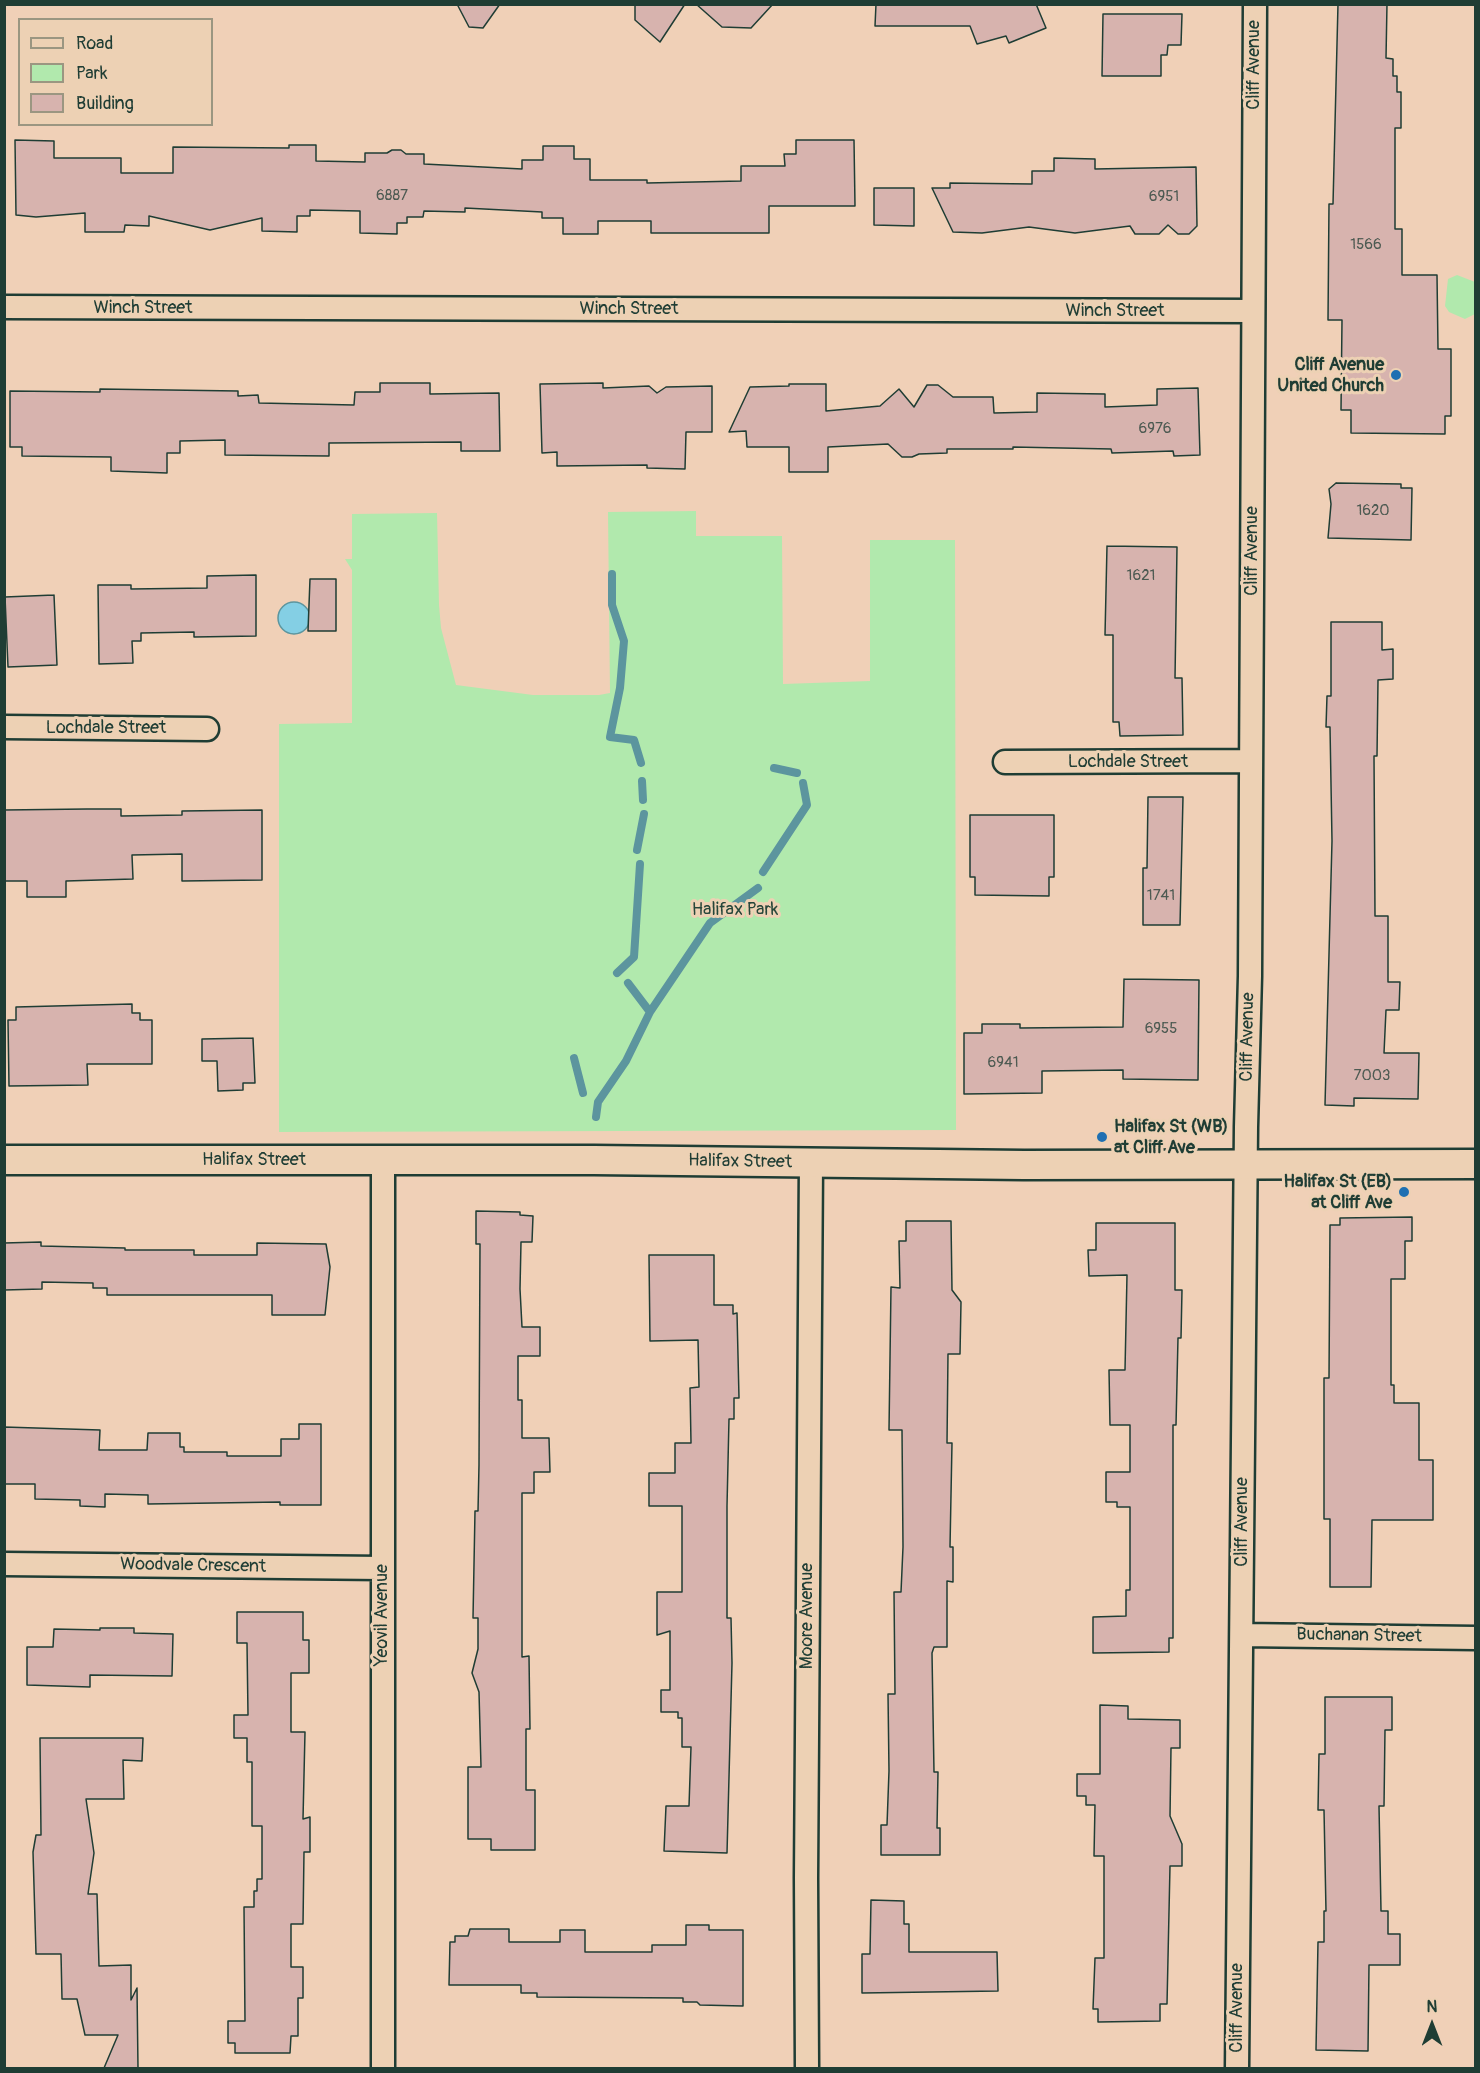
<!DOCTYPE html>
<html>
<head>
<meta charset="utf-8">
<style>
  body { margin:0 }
  #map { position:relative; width:1480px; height:2073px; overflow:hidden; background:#f0d0b7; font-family:Pangolin,sans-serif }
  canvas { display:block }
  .frame { position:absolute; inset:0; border:6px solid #1f3d34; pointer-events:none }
  .legend { position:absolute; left:18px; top:18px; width:195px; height:108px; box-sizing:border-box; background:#edd1b4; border:2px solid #9b9681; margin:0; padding:8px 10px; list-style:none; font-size:18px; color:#1f3d34 }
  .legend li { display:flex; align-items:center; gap:12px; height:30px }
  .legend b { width:30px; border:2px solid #9b9681 }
  .north { position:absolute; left:1402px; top:1995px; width:60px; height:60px; -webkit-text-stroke:4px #edd1b4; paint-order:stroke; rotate:0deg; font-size:16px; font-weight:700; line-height:24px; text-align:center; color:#1f3d34 }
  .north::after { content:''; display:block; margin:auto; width:21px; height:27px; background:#1f3d34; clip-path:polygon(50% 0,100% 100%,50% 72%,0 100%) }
</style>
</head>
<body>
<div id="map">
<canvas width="1480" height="2073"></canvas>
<div class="frame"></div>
<ul class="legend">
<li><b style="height:8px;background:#edd1b4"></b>Road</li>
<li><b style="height:16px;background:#b1e9ad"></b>Park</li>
<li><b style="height:16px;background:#d7b3ae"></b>Building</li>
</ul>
<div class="north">N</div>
</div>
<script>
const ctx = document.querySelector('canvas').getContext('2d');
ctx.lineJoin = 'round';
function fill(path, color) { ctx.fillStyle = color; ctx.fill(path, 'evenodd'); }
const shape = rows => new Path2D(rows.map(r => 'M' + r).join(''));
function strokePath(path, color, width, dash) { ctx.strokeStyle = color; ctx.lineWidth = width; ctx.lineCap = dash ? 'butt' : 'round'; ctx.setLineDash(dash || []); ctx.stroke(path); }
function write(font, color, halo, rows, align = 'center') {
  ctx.font = font + ' Pangolin,sans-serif'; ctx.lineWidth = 6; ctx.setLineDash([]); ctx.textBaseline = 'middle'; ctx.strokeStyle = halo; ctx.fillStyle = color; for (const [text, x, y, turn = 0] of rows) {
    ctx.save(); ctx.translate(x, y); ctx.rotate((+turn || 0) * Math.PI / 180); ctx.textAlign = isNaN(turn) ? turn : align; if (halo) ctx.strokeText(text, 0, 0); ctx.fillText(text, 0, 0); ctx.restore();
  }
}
const green = shape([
  [1457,275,1475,282,1475,314,1465,319,1449,312,1445,306,1448,279],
  [696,511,696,536,782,536,783,684,870,681,870,540,955,540,956,1130,279,1132,279,724,352,723,352,570,345,559,352,559,352,514,437,513,439,605,441,628,456,685,533,695,599,695,610,693,608,512]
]);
const water = shape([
  '278 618a16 16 0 1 1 32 0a16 16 0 1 1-32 0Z'
]);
const stream = shape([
  [612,574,612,605,624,641,620,688,610,737,634,740,641,763],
  [774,768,797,773],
  [642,781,643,800],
  [637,850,644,814],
  [763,872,807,805,803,783],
  [617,973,634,957,640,864],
  [650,1012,710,923,758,888],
  [574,1058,583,1093],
  [596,1117,598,1102,626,1061,650,1012,628,983]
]);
const building = shape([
  [457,4,500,4,483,28,469,27,457,4],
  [635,4,685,4,660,42,635,20,635,4],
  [696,4,773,4,751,28,722,27,696,4],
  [876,4,1036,4,1046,28,1009,43,1006,36,977,44,970,26,875,26,876,4],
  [1338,4,1387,4,1386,58,1393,59,1393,76,1397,76,1397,92,1401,92,1401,128,1395,128,1395,229,1402,229,1402,275,1437,275,1438,349,1451,349,1451,416,1445,416,1445,434,1351,433,1351,410,1341,410,1342,320,1328,320,1329,204,1333,204,1338,4],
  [1103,14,1182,14,1181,45,1168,45,1167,55,1161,55,1161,76,1102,76,1103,14],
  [15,140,54,141,54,158,121,158,121,173,173,173,173,147,289,148,289,145,316,145,316,161,365,162,365,153,387,153,392,150,401,150,406,154,424,154,424,164,522,169,522,160,543,160,543,146,574,146,574,159,590,159,590,180,647,180,647,183,741,181,741,166,785,166,784,154,796,154,796,140,854,140,855,206,769,206,769,233,651,233,651,221,598,221,598,234,563,234,563,218,542,218,542,212,465,208,465,212,424,211,423,217,407,217,407,223,397,223,397,234,360,233,360,211,310,210,310,216,297,216,297,232,262,231,262,218,210,230,149,216,149,226,125,225,124,232,85,232,85,213,36,217,16,215,15,140],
  [1054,158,1095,159,1095,169,1196,167,1197,226,1189,234,1178,234,1168,225,1159,234,1135,234,1130,226,1075,233,1029,227,982,233,953,232,932,188,950,188,950,183,1032,184,1032,171,1054,171,1054,158],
  [874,188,914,188,914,226,874,225,874,188],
  [380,383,430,383,430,394,499,393,500,451,461,451,461,442,329,443,329,456,225,455,225,440,180,441,180,453,167,453,167,473,111,471,111,457,22,456,22,447,10,447,10,391,100,392,100,389,238,391,238,396,258,395,259,403,354,405,355,392,380,392,380,383],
  [603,383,603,388,649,386,657,393,666,387,712,386,712,432,686,432,685,469,647,468,647,465,557,466,557,452,542,453,540,384,603,383],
  [789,384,826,384,826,411,880,406,899,389,914,407,927,385,938,385,953,397,993,397,994,413,1037,412,1037,393,1105,394,1105,407,1157,405,1157,389,1198,388,1200,455,1174,456,1173,451,1112,453,1111,449,1013,447,1013,449,947,449,947,453,919,454,912,457,902,457,888,444,828,447,828,472,789,472,789,447,747,447,746,431,729,432,750,387,789,386,789,384],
  [1336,483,1401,484,1401,488,1412,488,1411,540,1328,538,1331,504,1329,489,1336,483],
  [1107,546,1177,547,1175,678,1182,678,1183,735,1120,736,1119,722,1113,722,1113,635,1105,635,1107,546],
  [256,575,256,636,194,637,194,632,141,633,141,641,132,641,133,663,99,664,98,585,131,585,131,589,207,588,207,576,256,575],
  [310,579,336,579,336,631,308,631,310,579],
  [54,595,57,665,8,667,5,597,54,595],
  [1331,622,1382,622,1382,650,1393,649,1393,679,1378,680,1377,756,1374,756,1375,916,1388,916,1388,982,1400,982,1399,1010,1386,1010,1384,1053,1419,1053,1418,1099,1354,1098,1354,1106,1325,1105,1332,841,1330,727,1326,727,1327,696,1331,696,1331,622],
  [1148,797,1183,797,1180,925,1143,925,1143,868,1147,868,1148,797],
  [87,809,121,809,121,816,182,815,182,811,262,810,262,880,182,881,182,854,132,855,133,879,66,881,66,897,27,897,27,881,5,881,4,810,87,809],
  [970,815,1054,815,1054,877,1049,877,1049,896,975,895,975,877,970,877,970,815],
  [1124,979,1199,980,1198,1080,1123,1079,1123,1070,1042,1071,1042,1093,964,1094,964,1033,982,1033,982,1024,1020,1024,1020,1028,1123,1027,1124,979],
  [132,1004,132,1013,140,1013,140,1020,152,1020,152,1064,87,1064,88,1085,9,1086,8,1020,16,1020,16,1007,132,1004],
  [253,1038,255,1083,243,1083,243,1090,218,1091,217,1061,202,1061,202,1039,253,1038],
  [476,1211,520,1212,520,1215,533,1216,532,1242,521,1242,520,1289,522,1327,540,1327,540,1356,518,1356,518,1400,522,1400,522,1438,549,1438,550,1472,534,1472,534,1493,522,1493,522,1657,529,1656,530,1729,526,1729,526,1790,535,1790,535,1850,491,1850,491,1839,468,1839,468,1767,481,1767,479,1692,472,1673,478,1649,478,1618,473,1618,475,1511,478,1511,479,1465,480,1244,476,1244,476,1211],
  [1412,1217,1412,1241,1405,1241,1405,1279,1391,1279,1391,1385,1394,1385,1394,1403,1419,1403,1419,1460,1433,1460,1433,1520,1372,1520,1371,1587,1330,1587,1330,1519,1324,1519,1324,1378,1329,1378,1330,1225,1340,1225,1340,1218,1412,1217],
  [906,1221,951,1221,952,1290,961,1302,960,1354,948,1354,947,1443,952,1443,950,1547,953,1547,953,1582,947,1581,947,1647,934,1647,932,1653,934,1772,938,1772,937,1828,940,1828,940,1855,881,1855,881,1825,887,1825,889,1771,888,1694,895,1694,894,1592,901,1592,903,1547,902,1430,889,1430,891,1287,900,1288,899,1241,906,1241,906,1221],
  [1096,1223,1175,1223,1175,1290,1182,1290,1181,1338,1178,1338,1176,1425,1173,1425,1173,1638,1169,1638,1169,1652,1093,1653,1093,1617,1126,1616,1126,1590,1130,1590,1130,1507,1117,1507,1117,1502,1106,1502,1106,1472,1130,1472,1130,1425,1110,1425,1109,1370,1125,1370,1127,1275,1089,1276,1088,1250,1096,1250,1096,1223],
  [41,1242,41,1246,125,1248,125,1250,194,1250,194,1255,257,1255,257,1243,326,1244,330,1267,325,1315,272,1315,272,1295,107,1295,107,1288,93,1288,93,1283,42,1282,42,1289,4,1290,4,1243,41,1242],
  [649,1255,714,1255,714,1305,733,1305,733,1314,737,1313,739,1398,734,1398,734,1419,729,1419,727,1506,727,1618,731,1618,732,1663,727,1853,664,1851,666,1806,689,1806,691,1747,682,1747,682,1718,678,1718,678,1712,661,1712,661,1690,670,1690,670,1631,657,1635,657,1592,682,1592,682,1506,649,1506,649,1473,675,1473,675,1443,691,1443,690,1388,699,1387,698,1340,650,1341,649,1255],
  [299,1424,321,1424,321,1505,280,1505,280,1502,148,1504,148,1495,105,1494,105,1507,80,1506,80,1500,35,1499,35,1484,4,1484,4,1427,100,1430,99,1450,147,1450,148,1433,180,1433,180,1447,184,1447,184,1452,227,1452,227,1456,281,1456,281,1439,299,1439,299,1424],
  [237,1612,303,1612,303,1640,309,1640,309,1673,291,1673,291,1732,305,1732,303,1819,310,1817,310,1852,304,1852,303,1924,291,1924,291,1967,303,1967,303,1998,298,1998,298,2036,291,2036,290,2053,235,2053,235,2043,228,2043,228,2021,245,2021,244,1907,254,1907,254,1891,257,1891,257,1879,262,1879,262,1826,252,1826,252,1762,247,1762,247,1738,234,1738,234,1715,248,1715,247,1643,237,1643,237,1612],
  [100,1628,134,1628,134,1633,173,1634,172,1676,90,1675,90,1687,27,1685,27,1647,53,1647,54,1629,100,1630,100,1628],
  [1325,1697,1392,1697,1392,1730,1385,1730,1384,1806,1379,1806,1381,1911,1388,1911,1388,1934,1400,1934,1400,1965,1369,1965,1368,2051,1316,2050,1318,1942,1324,1942,1324,1911,1326,1911,1324,1810,1318,1810,1319,1754,1325,1754,1325,1697],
  [1100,1705,1128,1706,1128,1719,1180,1720,1180,1748,1171,1748,1170,1816,1182,1844,1182,1866,1170,1866,1167,2004,1160,2004,1160,2021,1098,2022,1098,2009,1093,2009,1095,1958,1104,1958,1104,1856,1094,1856,1095,1805,1086,1805,1086,1796,1077,1796,1077,1774,1100,1774,1100,1705],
  [40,1738,143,1738,142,1761,123,1760,124,1799,86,1799,94,1853,88,1894,97,1894,99,1966,131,1965,131,2000,137,1988,138,2068,104,2068,118,2035,85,2035,77,1999,62,1999,61,1954,36,1954,33,1852,36,1835,41,1835,40,1738],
  [871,1900,904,1901,904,1924,909,1924,909,1952,997,1952,998,1991,862,1993,862,1954,870,1954,871,1900],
  [686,1925,709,1925,709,1930,743,1930,743,2006,700,2005,697,2002,683,2002,683,1998,537,1997,537,1993,521,1993,521,1985,449,1985,450,1942,455,1942,455,1936,468,1936,470,1929,509,1929,509,1942,560,1942,560,1930,585,1930,585,1952,652,1952,652,1945,686,1945,686,1925]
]);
const minor = shape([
  [4,307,1253,311],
  [4,727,207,729],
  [1005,762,1251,761],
  [4,1564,382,1568],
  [1242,1635,1476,1638],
  [383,2068,383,1161],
  [807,2068,806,1877,811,1163],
  [1237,2068,1246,1127,1250,976,1255,4]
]);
const tertiary = shape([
  [4,1160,594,1160,1024,1165,1476,1164]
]);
const markers = [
  [1396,375,6,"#1f6fb2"],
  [1102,1137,6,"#1f6fb2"],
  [1404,1192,6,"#1f6fb2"]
];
const numberNames = [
  ["6887",392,196],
  ["6951",1164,197],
  ["1566",1366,245],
  ["6976",1155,429],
  ["1620",1373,511],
  ["1621",1141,576],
  ["1741",1161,896],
  ["6955",1161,1029],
  ["6941",1003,1063],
  ["7003",1372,1076]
];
const streetNames = [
  ["Cliff Avenue",1254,65,-90],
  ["Winch Street",143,308],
  ["Winch Street",629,309],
  ["Winch Street",1115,311],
  ["Cliff Avenue",1252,551,-90],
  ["Lochdale Street",106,728],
  ["Lochdale Street",1128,762],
  ["Cliff Avenue",1248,1037,-89],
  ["Halifax Street",254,1160],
  ["Halifax Street",740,1162,1],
  ["Cliff Avenue",1242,1522,-90],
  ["Woodvale Crescent",193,1566,1],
  ["Yeovil Avenue",382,1615,-90],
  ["Moore Avenue",807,1616,-90],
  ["Buchanan Street",1359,1636,1],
  ["Cliff Avenue",1237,2008,-90]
];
const poiNames = [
  ["Cliff Avenue",1384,365],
  ["United Church",1384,386],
  ["Halifax St (WB)",1114,1127,"left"],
  ["at Cliff Ave",1114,1148,"left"],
  ["Halifax St (EB)",1392,1182],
  ["at Cliff Ave",1392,1203]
];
const parkNames = [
  ["Halifax Park",735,910]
];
fill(green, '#b1e9ad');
fill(water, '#84cfe4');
strokePath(water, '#5c959e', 1.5);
strokePath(stream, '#5c959e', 8);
fill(building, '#d7b3ae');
strokePath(building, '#1f3d34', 1.5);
strokePath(minor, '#1f3d34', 27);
strokePath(tertiary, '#1f3d34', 33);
strokePath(minor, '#edd1b4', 22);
strokePath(tertiary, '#edd1b4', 28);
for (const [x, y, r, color] of markers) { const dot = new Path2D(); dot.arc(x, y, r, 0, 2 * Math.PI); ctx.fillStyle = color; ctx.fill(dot); strokePath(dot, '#edd1b4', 2); }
write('15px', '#4d5a52', null, numberNames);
write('18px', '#1f3d34', '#edd1b4', streetNames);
write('bold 18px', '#1f3d34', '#edd1b4', poiNames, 'right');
write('18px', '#26463a', '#edd1b4', parkNames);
</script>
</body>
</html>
